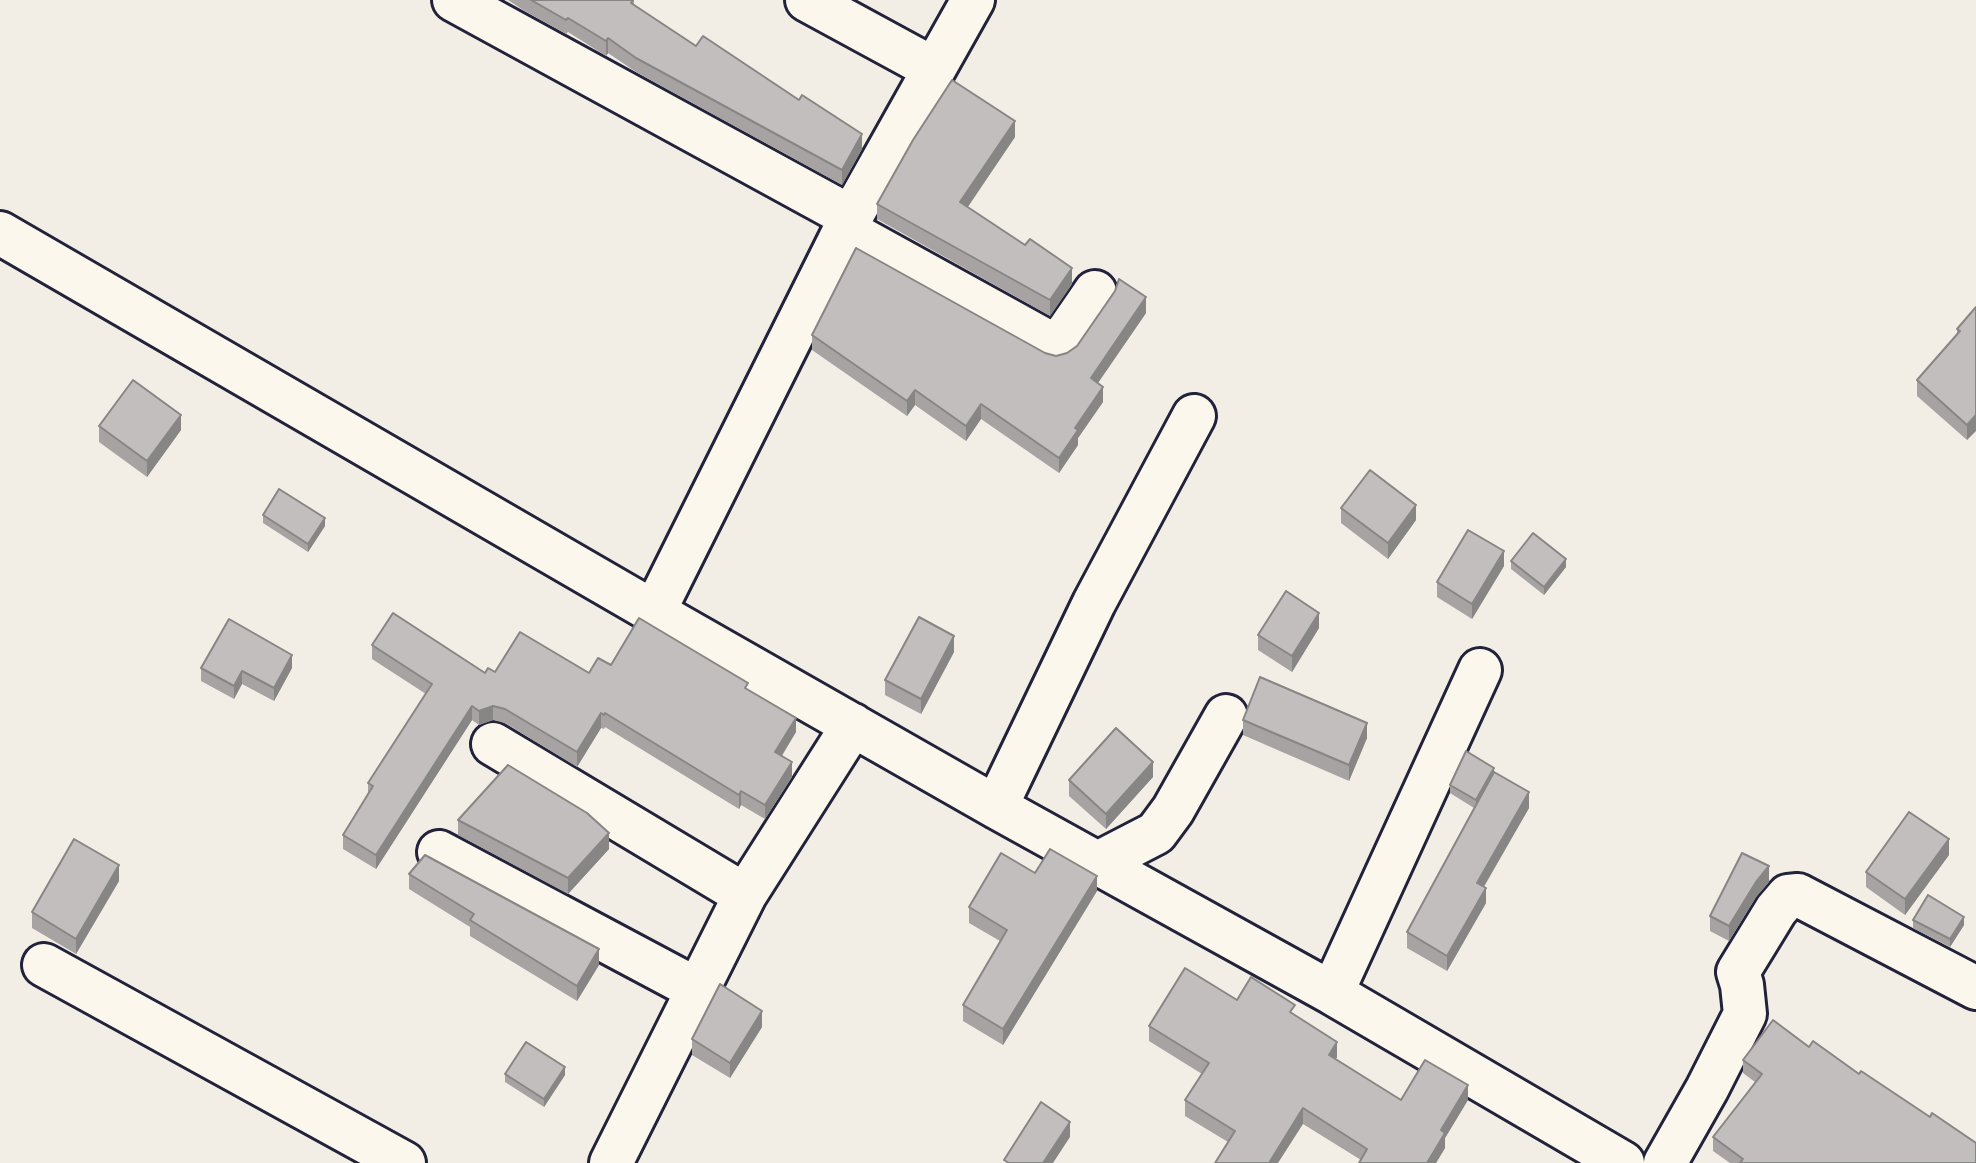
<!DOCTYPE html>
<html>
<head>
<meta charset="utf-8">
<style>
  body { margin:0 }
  canvas { display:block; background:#f2eee5 }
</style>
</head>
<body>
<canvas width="1976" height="1163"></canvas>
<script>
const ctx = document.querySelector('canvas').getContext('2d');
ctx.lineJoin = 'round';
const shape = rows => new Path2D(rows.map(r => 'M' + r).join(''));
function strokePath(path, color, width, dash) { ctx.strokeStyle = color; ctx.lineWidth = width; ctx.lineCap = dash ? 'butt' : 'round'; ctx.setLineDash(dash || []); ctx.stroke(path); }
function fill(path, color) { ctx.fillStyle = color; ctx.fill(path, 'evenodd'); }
const minor = shape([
  [454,0,851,217,654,612,996,807,1332,993,1623,1163],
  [807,0,934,69],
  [851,217,973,0],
  [845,230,1057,347,1095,292],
  [0,233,654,612],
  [493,744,745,895],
  [996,807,1094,603,1194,416],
  [439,852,698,990],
  [1098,863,1156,833,1173,810,1226,716],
  [44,965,404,1163],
  [1332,993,1480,670],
  [611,1163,745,895,853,725],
  [1665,1163,1707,1089,1745,1014,1742,985,1738,972,1776,910,1788,896,1798,895,1976,988]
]);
const wall = shape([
  [508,0,634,0,634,5,696,46,862,149,842,185,636,72,608,53,606,56,568,32,566,34,523,10],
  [1015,137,968,207,1072,284,1050,316,877,219,877,204],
  [1976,307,1967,440,1917,396,1917,380,1957,334,1957,329],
  [1146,313,1098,383,1103,402,1078,438,1078,445,1059,473,981,419,966,441,915,405,907,416,812,350,812,335,1045,353,1056,356,1067,353],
  [99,426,181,430,147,477,99,442],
  [1341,508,1416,520,1388,559,1341,523],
  [263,515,325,526,308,552,263,523],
  [1511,561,1566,567,1544,595,1511,569],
  [1504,566,1472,619,1437,597,1437,582],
  [1319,628,1292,672,1258,650,1258,635],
  [372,645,485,673,589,673,611,665,748,689,796,732,782,756,792,777,765,819,741,805,739,809,605,727,604,729,601,728,577,767,505,723,493,720,479,725,472,720,376,869,343,849,343,835,368,794,368,783,426,694,372,659],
  [954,652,921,714,885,695,885,680],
  [201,668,292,668,274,701,242,684,234,699,201,681],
  [1243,720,1367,738,1349,781,1243,735],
  [1494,772,1529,808,1484,887,1486,903,1447,971,1407,948,1407,932,1474,808,1450,793,1450,785],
  [1153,777,1106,829,1069,796,1069,780],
  [458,820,609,849,568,894,458,835],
  [1949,855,1905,915,1866,887,1866,872],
  [1035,873,1097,891,1003,1045,963,1021,963,1005,1000,941,969,923,969,907],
  [409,874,599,965,577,1001,470,936,470,927,409,889],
  [119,881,76,954,32,928,32,912],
  [1769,882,1756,897,1729,941,1710,931,1710,916],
  [1913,920,1964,925,1950,947,1913,928],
  [1237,1000,1295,1015,1337,1057,1336,1059,1401,1100,1468,1100,1445,1138,1445,1148,1436,1163,1359,1163,1361,1160,1303,1124,1228,1142,1185,1116,1185,1100,1202,1074,1149,1041,1149,1026],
  [762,1027,730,1078,692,1055,692,1039],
  [1809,1047,1859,1074,1930,1117,1976,1163,1730,1163,1713,1151,1713,1137,1755,1082,1743,1073,1743,1060],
  [505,1074,565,1075,544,1107,505,1082]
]);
const shadedWall = shape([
  [608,38,608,53,606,56,606,41],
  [1015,121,1015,137,960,218,960,202],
  [862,134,862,149,842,185,842,170],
  [1072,268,1072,284,1050,316,1050,300],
  [1146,297,1146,313,1091,393,1091,378],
  [1103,387,1103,402,1078,438,1078,445,1059,473,1059,458,1075,428],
  [915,390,915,405,907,416,907,401],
  [981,404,981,419,966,441,966,426],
  [181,415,181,430,147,477,147,461],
  [1976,415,1976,431,1967,440,1967,425],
  [1416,505,1416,520,1388,559,1388,543],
  [325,518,325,526,308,552,308,544],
  [1504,551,1504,566,1472,619,1472,604],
  [1566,559,1566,567,1544,595,1544,587],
  [1319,613,1319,628,1292,672,1292,656],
  [954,636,954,652,921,714,921,699],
  [292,655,292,668,274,701,274,688],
  [242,671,242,684,234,699,234,686],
  [472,706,472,720,376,869,376,855],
  [493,706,493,720,479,725,479,711],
  [601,713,601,728,577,767,577,752],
  [796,718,796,732,775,766,775,752],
  [1367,723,1367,738,1349,781,1349,765],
  [792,762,792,777,765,819,765,805],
  [1153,762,1153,777,1106,829,1106,814],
  [1494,768,1494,776,1476,808,1476,800],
  [741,791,741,805,739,809,739,795],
  [1529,792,1529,808,1477,898,1477,883],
  [609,833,609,849,568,894,568,878],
  [1949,839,1949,855,1905,915,1905,899],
  [119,865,119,881,76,954,76,939],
  [1769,866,1769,882,1756,897,1729,941,1729,926,1756,882],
  [1097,876,1097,891,1003,1045,1003,1029],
  [1486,888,1486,903,1447,971,1447,956],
  [1964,917,1964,925,1950,947,1950,939],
  [599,949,599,965,577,1001,577,986],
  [762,1011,762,1027,730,1078,730,1063],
  [1337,1042,1337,1057,1329,1070,1329,1055],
  [565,1067,565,1075,544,1107,544,1099],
  [1468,1085,1468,1100,1445,1138,1445,1148,1436,1163,1427,1163,1441,1130],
  [1303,1108,1303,1124,1278,1163,1269,1163],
  [1070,1122,1070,1137,1053,1163,1043,1163]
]);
const building = shape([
  [531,0,633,0,631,3,696,46,703,36,799,100,802,95,862,134,842,170,636,58,608,38,606,41,568,18,566,20,531,0],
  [952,80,1015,121,960,202,1025,245,1030,239,1072,268,1050,300,877,204,913,140,952,80],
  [856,248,1045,353,1056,356,1067,353,1077,346,1115,291,1119,279,1146,297,1091,378,1103,387,1075,428,1078,430,1059,458,981,404,966,426,915,390,907,401,812,335,856,248],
  [1976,307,1976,415,1967,425,1917,380,1960,331,1957,329,1976,307],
  [133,380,181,415,147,461,99,426,133,380],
  [1370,470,1416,505,1388,543,1341,508,1370,470],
  [279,489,325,518,308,544,263,515,279,489],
  [1468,530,1504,551,1472,604,1437,582,1468,530],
  [1533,533,1566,559,1544,587,1511,561,1533,533],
  [1286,591,1319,613,1292,656,1258,635,1286,591],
  [393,613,485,673,488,668,495,672,520,632,589,673,598,658,611,665,639,618,748,683,745,688,796,718,775,752,792,762,765,805,741,791,739,795,605,713,604,715,601,713,577,752,505,709,493,706,479,711,472,706,376,855,343,835,373,786,368,783,432,684,372,645,393,613],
  [919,617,954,636,921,699,885,680,919,617],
  [229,619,292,655,274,688,242,671,234,686,201,668,229,619],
  [1260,677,1367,723,1349,765,1243,720,1260,677],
  [1116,728,1153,762,1106,814,1069,780,1116,728],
  [1466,751,1494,768,1476,800,1450,785,1466,751],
  [508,765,587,813,609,833,568,878,458,820,508,765],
  [1494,772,1529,792,1477,883,1486,888,1447,956,1407,932,1494,772],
  [1909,812,1949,839,1905,899,1866,872,1909,812],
  [74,839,119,865,76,939,32,912,74,839],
  [1050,849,1097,876,1003,1029,963,1005,1007,930,969,907,1001,853,1035,873,1050,849],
  [1742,853,1769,866,1756,882,1729,926,1710,916,1742,853],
  [425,855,599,949,577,986,470,920,474,914,409,874,425,855],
  [1928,895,1964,917,1950,939,1913,920,1928,895],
  [1185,968,1237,1000,1251,977,1295,1005,1290,1012,1337,1042,1329,1055,1401,1100,1425,1060,1468,1085,1441,1130,1445,1133,1427,1163,1359,1163,1367,1149,1303,1108,1269,1163,1215,1163,1235,1131,1185,1100,1209,1063,1149,1026,1185,968],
  [720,984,762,1011,730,1063,692,1039,720,984],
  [1773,1020,1809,1047,1813,1041,1859,1074,1861,1071,1930,1117,1932,1113,1976,1143,1976,1163,1740,1163,1743,1159,1713,1137,1762,1074,1743,1060,1773,1020],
  [526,1042,565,1067,544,1099,505,1074,526,1042],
  [1041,1102,1070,1122,1043,1163,1009,1163,1004,1160,1041,1102]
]);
strokePath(minor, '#22223b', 48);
strokePath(minor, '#fbf7ec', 42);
fill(wall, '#a7a3a3');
fill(shadedWall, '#888585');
fill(building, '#c2bebe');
strokePath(building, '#888585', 2);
</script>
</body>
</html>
